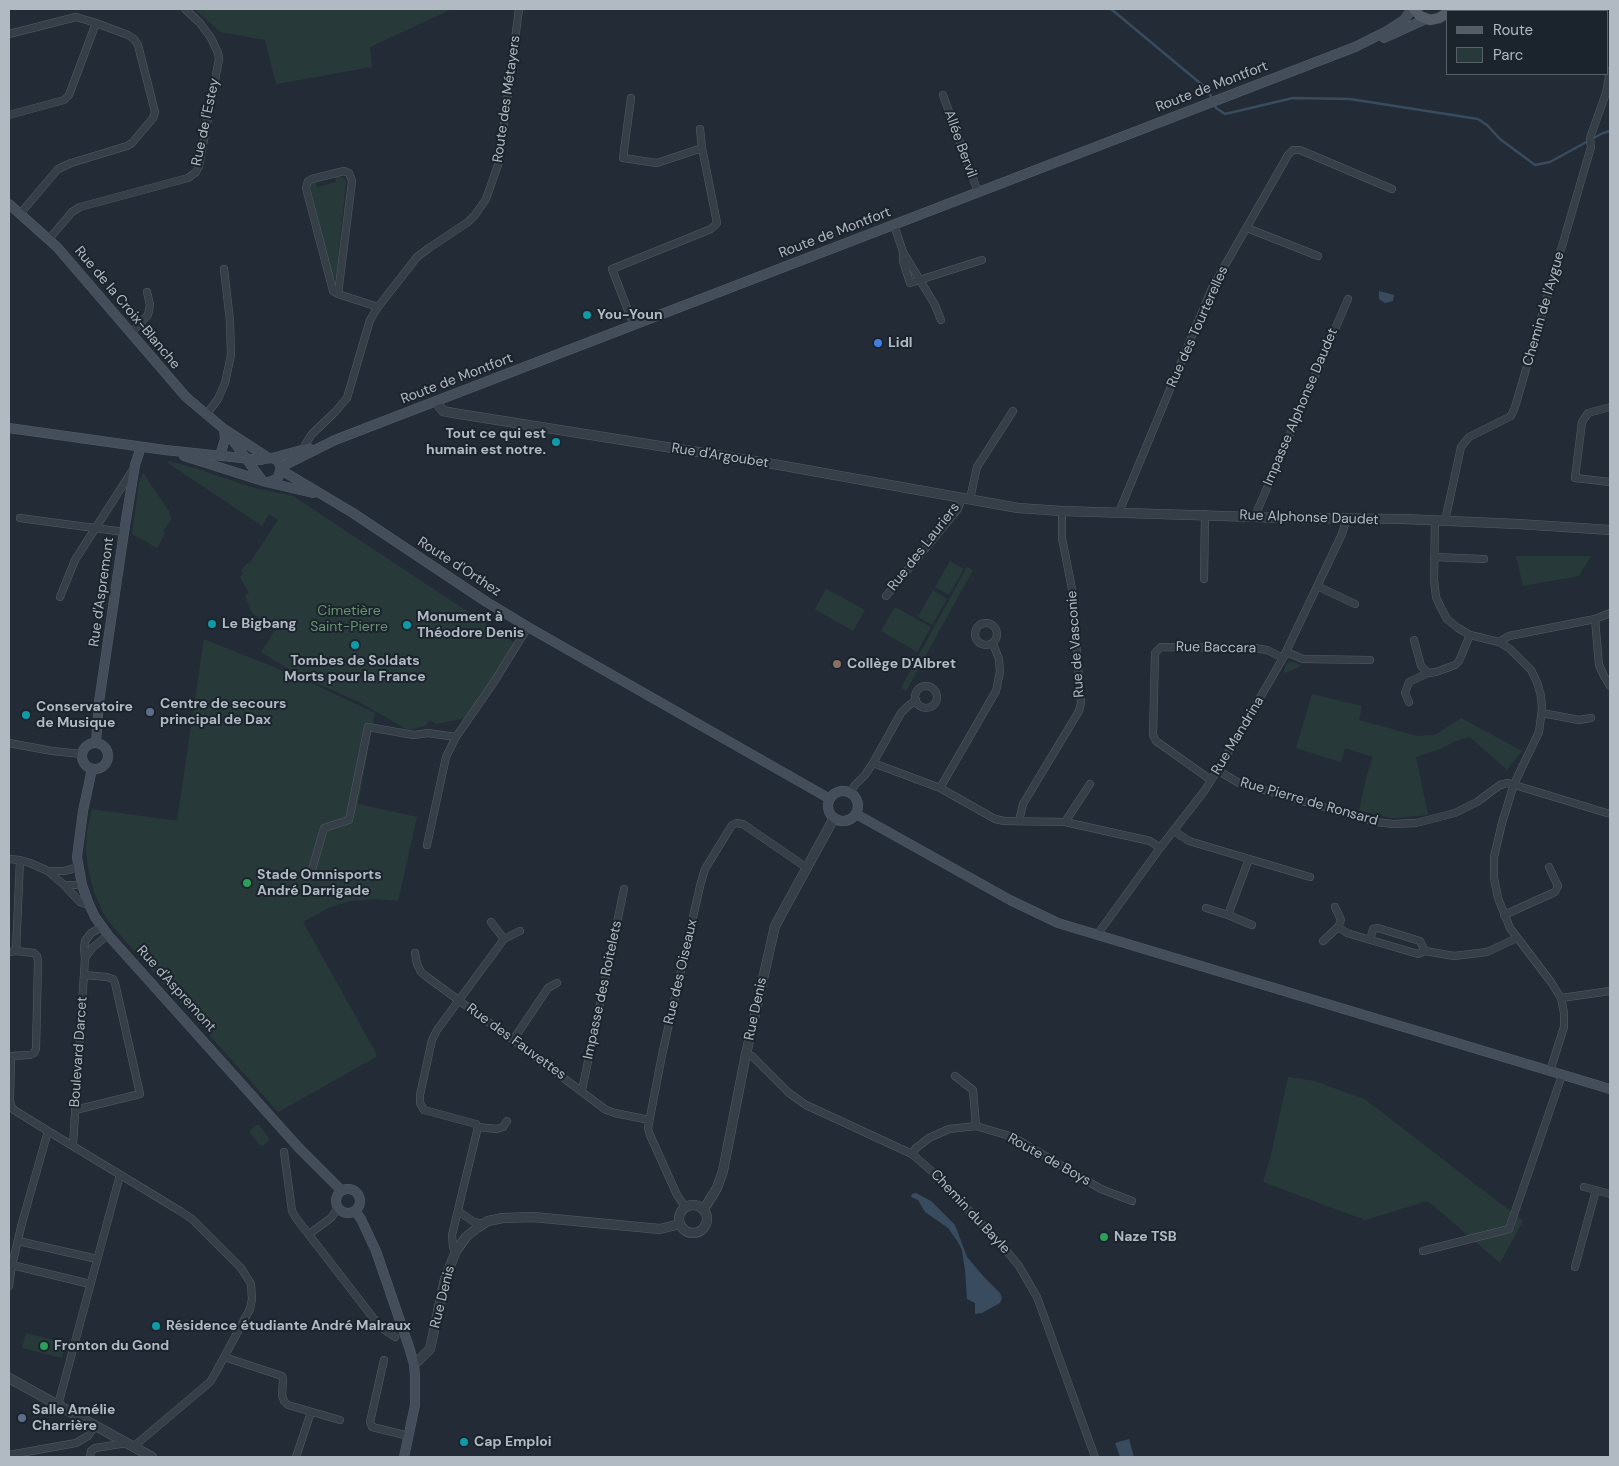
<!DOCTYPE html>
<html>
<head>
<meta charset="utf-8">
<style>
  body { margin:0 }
  #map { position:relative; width:1619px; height:1466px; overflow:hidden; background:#232c36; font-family:"DM Sans",sans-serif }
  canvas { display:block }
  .frame { position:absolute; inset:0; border:10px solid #b1b9c3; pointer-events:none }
  .legend { position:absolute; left:1446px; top:10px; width:162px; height:65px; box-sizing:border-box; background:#1b232c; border:1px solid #575f68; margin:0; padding:6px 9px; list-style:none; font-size:15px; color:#b1b9c3 }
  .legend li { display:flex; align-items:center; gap:10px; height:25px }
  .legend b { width:25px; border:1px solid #575f68 }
</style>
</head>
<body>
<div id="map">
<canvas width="1619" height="1466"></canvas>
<div class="frame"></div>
<ul class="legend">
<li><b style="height:6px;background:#545d67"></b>Route</li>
<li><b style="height:14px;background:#273a39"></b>Parc</li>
</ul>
</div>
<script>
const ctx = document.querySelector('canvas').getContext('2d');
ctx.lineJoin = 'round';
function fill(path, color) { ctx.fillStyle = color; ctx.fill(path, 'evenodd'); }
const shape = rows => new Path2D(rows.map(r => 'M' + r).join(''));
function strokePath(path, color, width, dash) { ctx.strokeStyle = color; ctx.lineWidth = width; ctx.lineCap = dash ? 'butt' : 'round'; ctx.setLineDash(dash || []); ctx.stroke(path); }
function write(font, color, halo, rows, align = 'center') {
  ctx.font = font + ' "DM Sans",sans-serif'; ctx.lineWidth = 4; ctx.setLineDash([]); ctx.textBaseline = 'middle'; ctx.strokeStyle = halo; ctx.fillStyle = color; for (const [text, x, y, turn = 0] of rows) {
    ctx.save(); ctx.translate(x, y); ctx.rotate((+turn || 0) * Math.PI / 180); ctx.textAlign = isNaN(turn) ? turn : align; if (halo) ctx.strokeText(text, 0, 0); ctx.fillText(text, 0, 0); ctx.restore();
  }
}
const green = shape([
  [195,9,452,9,370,47,372,67,276,84,265,40,220,32],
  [339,176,345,179,346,182,336,277,334,279,331,273,310,185,312,182,316,181,317,187,336,182,335,177],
  [169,461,195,468,254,488,293,496,515,643,466,718,436,724,430,720,425,726,408,730,359,702,300,676,261,652,276,629,252,613,245,595,249,593,240,577,243,573,241,571,247,563,249,564,278,520,269,514,262,526,168,463],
  [143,473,169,511,171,520,163,531,165,533,157,548,132,534,139,483],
  [1516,556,1591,556,1579,576,1523,586],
  [950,561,964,569,949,595,935,587],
  [967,567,973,570,906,691,901,688],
  [826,589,865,610,853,631,815,609],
  [933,590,947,599,932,625,918,617],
  [895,607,931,627,917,652,881,631],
  [204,639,303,679,375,713,358,804,417,817,398,901,375,899,350,901,328,908,303,922,376,1053,376,1057,278,1112,114,928,103,913,94,892,89,873,86,852,87,831,92,809,177,821],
  [1289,662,1292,662,1302,665,1297,668,1283,674,1286,664],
  [1312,694,1362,706,1359,720,1417,736,1435,735,1461,718,1522,751,1507,770,1470,737,1458,740,1440,749,1416,757,1428,815,1393,818,1359,811,1366,778,1373,757,1345,748,1341,762,1296,748],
  [1288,1077,1315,1081,1366,1100,1523,1221,1500,1263,1428,1201,1365,1220,1263,1182,1270,1159],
  [256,1125,259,1125,269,1138,269,1140,263,1146,260,1145,250,1133,250,1130],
  [26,1333,66,1343,62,1358,22,1348]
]);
const water = shape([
  [1379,291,1394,295,1393,301,1385,303,1379,299],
  [916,1193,931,1201,955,1225,967,1257,984,1277,1000,1293,1002,1298,1000,1303,982,1313,975,1314,975,1303,967,1299,965,1270,962,1250,958,1242,948,1228,925,1212,918,1200,911,1197,912,1194],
  [1129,1439,1134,1457,1120,1457,1115,1443]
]);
const stream = shape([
  [1111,9,1206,88,1212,98],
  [1214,104,1216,108,1225,114,1293,98,1350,99,1478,119,1487,125,1500,139,1535,165,1550,162,1603,133,1610,131]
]);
const minor = shape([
  [1586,9,1587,11],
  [9,34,76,17,96,23,128,35,134,39,138,45,155,112,153,118,132,143,127,146,71,163,58,169,20,214],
  [943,95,978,192],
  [631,98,623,158,657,163,702,148,717,223,711,229,612,269,634,326],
  [9,115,64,100,69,95,96,23],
  [700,129,702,148],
  [894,225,903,252,935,305,941,320],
  [1247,228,1318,256],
  [49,239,72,212,80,207,188,178,196,172,199,166,219,59,218,53,211,38,200,23,185,9],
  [903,252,903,261,910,283,982,260],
  [338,294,352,181,349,173,344,171,312,179,308,181,306,188,333,291,338,294,378,307],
  [131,333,148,315,150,305,147,292],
  [1610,407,1588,413,1582,422,1575,478,1610,482],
  [206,415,218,399,225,383,231,355,230,321,224,269],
  [304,449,306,443,312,434,335,412,347,398,370,320,378,307,417,257,429,248,468,222,475,215,486,199,499,162,519,9],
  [970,499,977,467,1013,411],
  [1119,512,1212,288,1288,155,1293,150,1300,150,1392,189],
  [1255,516,1348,299],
  [20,518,124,532],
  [1435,521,1434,580,1436,597,1441,608,1447,619,1458,628,1470,635,1499,642,1510,649,1531,670,1537,682,1541,696,1542,709,1539,732,1514,784,1502,823,1494,857,1494,878,1498,898,1510,928,1551,982,1561,998,1564,1013,1564,1027,1550,1071],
  [1445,521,1461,447,1469,437,1511,416,1515,407,1591,147,1590,138,1606,93,1609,77,1608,71],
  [1434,557,1484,559],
  [1204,579,1205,514],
  [1317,586,1355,604],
  [886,596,958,509,962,498],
  [60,597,75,560,134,468],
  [1595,619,1599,665,1604,676,1610,686],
  '975 634a11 11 0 1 1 22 0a11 11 0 1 1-22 0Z',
  [1414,640,1421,666,1428,673,1436,672,1455,665,1459,661,1470,635],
  [1499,642,1509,636,1595,619,1610,613],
  [1286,652,1303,659,1370,660],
  '915 697a11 11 0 1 1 22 0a11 11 0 1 1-22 0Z',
  [1409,702,1405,693,1409,682,1428,673],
  [1542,713,1579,720,1591,718],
  [9,743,52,751,82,754],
  [873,763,940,788,995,819,1004,821,1065,822,1150,841,1160,848],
  [1217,770,1239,783,1376,822,1393,824,1416,823,1455,813,1477,802,1500,785,1508,783,1610,814],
  [1211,780,1156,741,1153,735,1155,653,1161,647,1254,648,1267,650,1283,658],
  [940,788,996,691,1000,672,999,659,993,644],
  [850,793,855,785,865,775,873,763,901,713,908,706,916,700],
  [1019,821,1023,804,1079,711,1081,703,1072,589,1062,538,1062,511],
  [1065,822,1090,784],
  [1174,831,1189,841,1310,877],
  [427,845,446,757,456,737],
  [9,859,20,860,30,863,48,871,64,885,82,885],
  [48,871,64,871,72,869,78,865],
  [311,873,324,828,349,820,368,727,414,735,428,733,456,737,494,682,528,627],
  [64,885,80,902,89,905],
  [1206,908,1228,915,1249,859],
  [1228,915,1252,925],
  [1504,915,1555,892,1558,886,1549,867],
  [1338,927,1347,933,1418,954,1425,951,1454,956,1487,952,1517,938],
  [1097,935,1160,848,1205,790,1228,753,1283,658,1342,534,1347,518],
  [504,939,520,931],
  [1370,940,1373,929,1378,928,1420,941,1425,951],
  [1323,941,1338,927,1341,920,1335,907],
  [9,952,16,951,20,860],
  [415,953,417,964,421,972,427,977,513,1040,606,1110,615,1113,649,1120],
  [85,958,92,948,108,935],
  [1561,998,1610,991],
  [513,1040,548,988,557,983],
  [746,1054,752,1056,789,1093,806,1105,912,1154,935,1174,1005,1249,1019,1266,1037,1297,1095,1457],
  [9,1056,11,1056,10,1100,11,1106,14,1110,48,1131,22,1223,12,1265,9,1286],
  [11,1056,30,1055,34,1053,36,1049,38,961,37,956,34,953,16,951],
  [955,1076,973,1090,976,1126],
  [582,1090,624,889],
  [75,1110,140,1094,115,983,113,979,107,977,84,975],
  [478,1127,497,1129,503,1127,507,1121],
  [48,1131,180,1211,192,1219,241,1268,251,1284,252,1299,250,1309,216,1372,210,1382,133,1447],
  [73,1145,85,958,84,948,85,941,91,933,102,927],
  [284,1152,292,1211,296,1218,374,1319,383,1329,395,1337],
  [912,1154,915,1149,929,1138,949,1129,976,1126,1013,1137,1101,1189,1132,1201],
  [1584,1187,1610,1194],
  [685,1207,677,1195,650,1135,648,1128,662,1055,700,886,705,869,732,825,736,823,743,824,807,868],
  [458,1211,474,1222,483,1224],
  [309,1234,331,1218,338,1208],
  [18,1241,97,1259],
  [456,1251,453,1247,452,1235,478,1127,476,1124,424,1110,420,1103,420,1095,432,1040,437,1030,504,939,491,922],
  [1423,1251,1509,1229,1562,1075],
  [12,1265,90,1284],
  [1575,1267,1596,1190],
  [224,1357,282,1376,283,1380,282,1395,284,1401,288,1405,340,1420],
  [384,1360,370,1422,372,1427,409,1436],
  [58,1405,120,1175],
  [9,1455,76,1443,88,1436,95,1426],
  [90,1457,91,1451,95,1448,127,1443],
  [296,1457,311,1412]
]);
const tertiary = shape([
  [436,402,443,411,453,413,779,465,1018,508,1062,511,1286,518,1403,519,1518,524,1610,530],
  '679 1219a14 14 0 1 1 28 0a14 14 0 1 1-28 0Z',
  [704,1209,717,1188,723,1171,746,1054,775,926,834,818],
  [414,1364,419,1360,430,1349,445,1279,456,1251,466,1237,477,1228,488,1221,503,1218,533,1217,660,1229,680,1224],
  [9,1378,152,1457]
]);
const secondary = shape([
  [1384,38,1426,19],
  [9,204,57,247,186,397,224,429,267,457],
  [9,428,165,450,261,460],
  [229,435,261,479],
  [184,456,266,482,313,493],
  [220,456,225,439,224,429],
  [272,458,309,448],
  [263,459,272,458,277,460,281,467,278,478,269,482],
  [281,467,335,440,1355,47,1387,31,1404,20,1412,9],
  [281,470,353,513,485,601,528,627,830,799],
  [96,742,99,702,124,532,135,465,141,447],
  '82 756a13 13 0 1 1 26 0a13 13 0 1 1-26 0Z',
  [92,769,83,811,77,857,82,885,88,902,95,917,108,935,299,1148,341,1190],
  '828 806a15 15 0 1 1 30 0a15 15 0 1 1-30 0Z',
  [856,814,1010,900,1058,923,1610,1089],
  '336 1201a12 12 0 1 1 24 0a12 12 0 1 1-24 0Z',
  [355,1211,361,1219,376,1251,409,1347,414,1364,415,1376,415,1405,404,1457]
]);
const primary = shape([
  [1414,9,1420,16,1430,20,1439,18,1444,15,1449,9]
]);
const markers = [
  [587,315,5,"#0f9aa8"],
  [878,343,5,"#3f7fe0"],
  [556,442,5,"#0f9aa8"],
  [212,624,5,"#0f9aa8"],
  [407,625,5,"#0f9aa8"],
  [355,645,5,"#0f9aa8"],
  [837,664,5,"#8d6e63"],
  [150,712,5,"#5c6f8a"],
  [26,715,5,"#0f9aa8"],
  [247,883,5,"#2e9e5b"],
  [1104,1237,5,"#2e9e5b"],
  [156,1326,5,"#0f9aa8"],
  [44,1346,5,"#2e9e5b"],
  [22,1418,5,"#5c6f8a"],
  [464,1442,5,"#0f9aa8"]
];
const streetNames = [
  ["Route de Montfort",1212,87,-21],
  ["Route des Métayers",507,99,-82],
  ["Rue de l'Estey",206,122,-78],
  ["Allée Bervil",960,144,70],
  ["Route de Montfort",835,233,-21],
  ["Rue de la Croix-Blanche",127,308,50],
  ["Chemin de l'Aygue",1544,309,-74],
  ["Rue des Tourterelles",1198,327,-66],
  ["Route de Montfort",457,379,-21],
  ["Impasse Alphonse Daudet",1301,407,-67],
  ["Rue d'Argoubet",720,456,9],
  ["Rue Alphonse Daudet",1309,518,2],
  ["Rue des Lauriers",924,547,-52],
  ["Route d'Orthez",459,567,33],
  ["Rue d'Aspremont",102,592,-82],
  ["Rue de Vasconie",1076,644,-94],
  ["Rue Baccara",1216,648,1],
  ["Rue Mandrina",1238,736,-59],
  ["Rue Pierre de Ronsard",1309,802,16],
  ["Rue des Oiseaux",681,972,-77],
  ["Rue d'Aspremont",176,989,48],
  ["Impasse des Roitelets",603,990,-78],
  ["Rue Denis",756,1009,-78],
  ["Rue des Fauvettes",516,1042,36],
  ["Boulevard Darcet",79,1052,-86],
  ["Route de Boys",1049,1160,29],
  ["Chemin du Bayle",970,1212,47],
  ["Rue Denis",443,1297,-76]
];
const poiNames = [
  ["You-Youn",597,315],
  ["Lidl",888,343],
  ["Tout ce qui est",546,434,"right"],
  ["humain est notre.",546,450,"right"],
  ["Monument à",417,617],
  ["Théodore Denis",417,633],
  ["Le Bigbang",222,624],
  ["Tombes de Soldats",355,661,"center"],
  ["Morts pour la France",355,677,"center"],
  ["Collège D'Albret",847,664],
  ["Centre de secours",160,704],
  ["principal de Dax",160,720],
  ["Conservatoire",36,707],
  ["de Musique",36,723],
  ["Stade Omnisports",257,875],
  ["André Darrigade",257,891],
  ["Naze TSB",1114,1237],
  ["Résidence étudiante André Malraux",166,1326],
  ["Fronton du Gond",54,1346],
  ["Salle Amélie",32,1410],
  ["Charrière",32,1426],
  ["Cap Emploi",474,1442]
];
const parkNames = [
  ["Cimetière",349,611],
  ["Saint-Pierre",349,627]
];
fill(green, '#273a39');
fill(water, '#394b5e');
strokePath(stream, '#394b5e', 2.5);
strokePath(minor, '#545c65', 8);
strokePath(tertiary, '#545c65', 10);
strokePath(secondary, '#545c65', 10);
strokePath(primary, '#3f4750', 11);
strokePath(minor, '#363e47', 7);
strokePath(tertiary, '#363e47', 9);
strokePath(secondary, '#444d5a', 9);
strokePath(primary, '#545d67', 10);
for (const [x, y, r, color] of markers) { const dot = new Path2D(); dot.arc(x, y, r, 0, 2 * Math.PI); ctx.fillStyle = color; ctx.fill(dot); strokePath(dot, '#1b232c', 2); }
write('14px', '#b1b9c3', '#1b232c', streetNames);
write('bold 14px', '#b1b9c3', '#1b232c', poiNames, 'left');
write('14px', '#6a9271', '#1b232c', parkNames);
</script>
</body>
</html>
